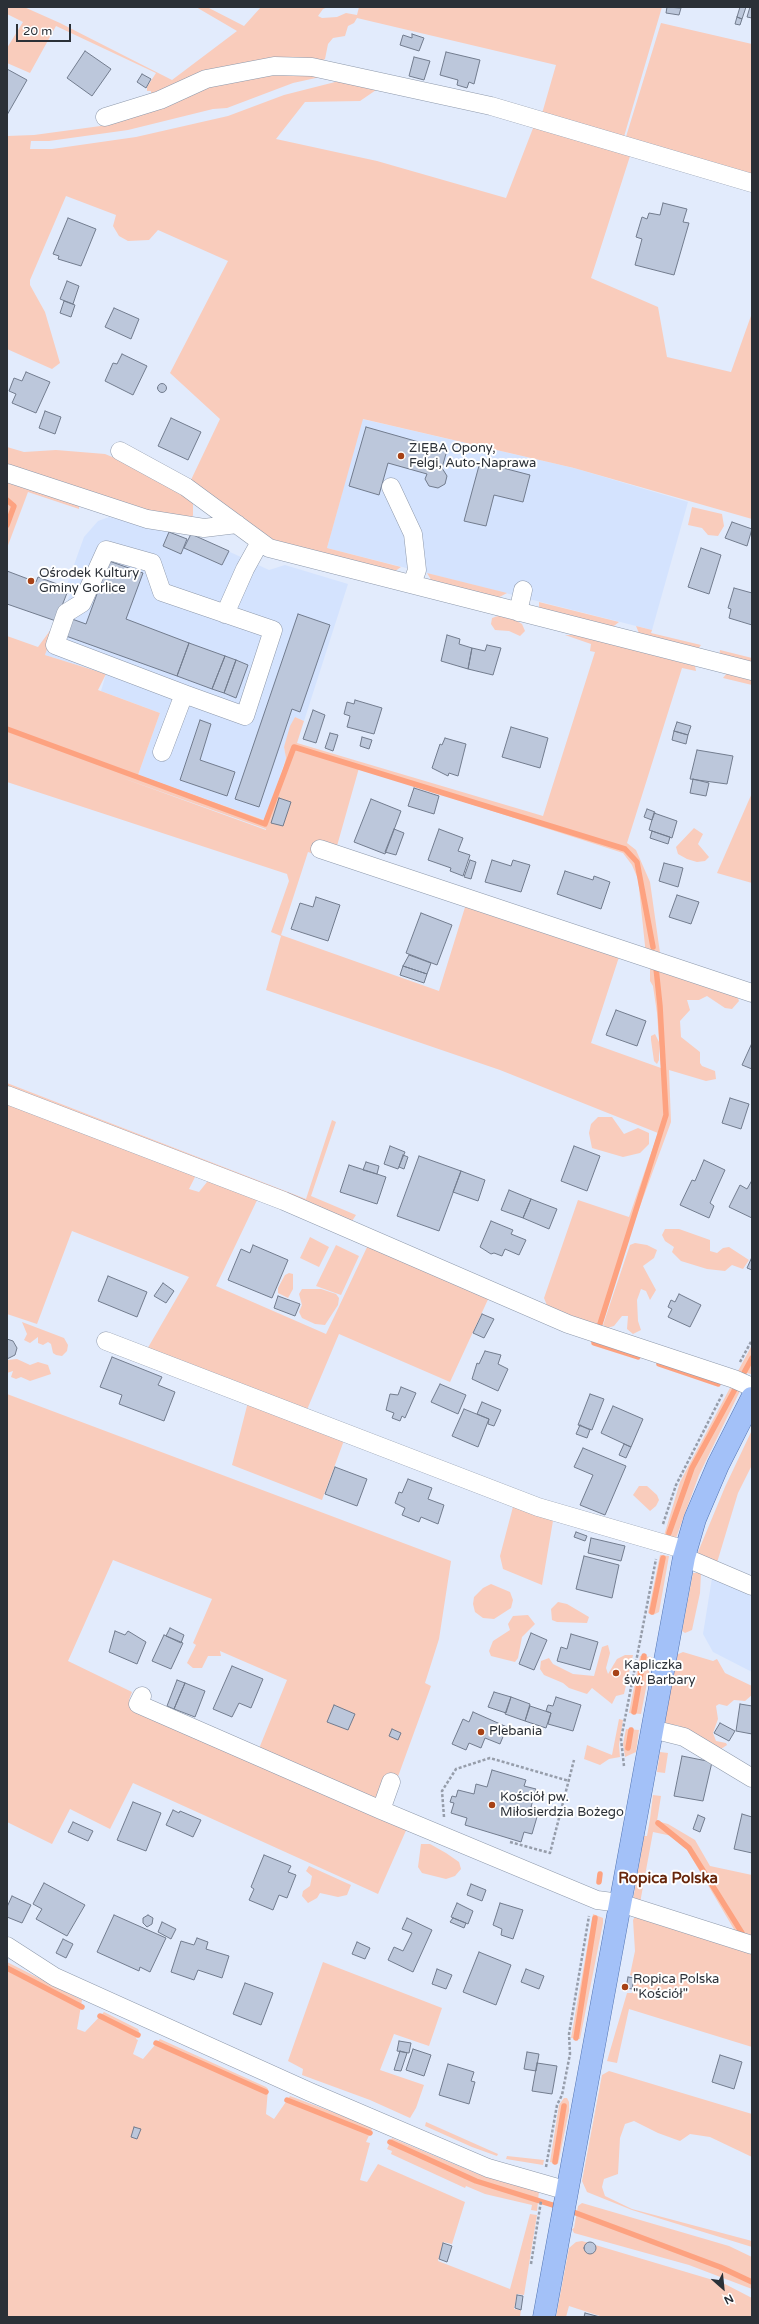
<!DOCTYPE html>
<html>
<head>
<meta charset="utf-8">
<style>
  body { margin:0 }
  #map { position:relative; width:759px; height:2324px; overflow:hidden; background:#e2ebfc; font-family:"Varela Round",sans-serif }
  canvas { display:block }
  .frame { position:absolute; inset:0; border:8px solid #2b3037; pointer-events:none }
  .north { position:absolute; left:703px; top:2268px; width:40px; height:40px; -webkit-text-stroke:3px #fff; paint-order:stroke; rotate:153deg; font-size:11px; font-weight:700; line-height:16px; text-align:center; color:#2b3037 }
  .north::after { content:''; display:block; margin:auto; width:14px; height:18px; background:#2b3037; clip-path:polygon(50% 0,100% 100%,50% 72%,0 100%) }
  .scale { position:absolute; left:16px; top:24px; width:55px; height:18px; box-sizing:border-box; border:2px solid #2b3037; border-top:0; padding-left:5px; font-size:12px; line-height:14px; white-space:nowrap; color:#2b3037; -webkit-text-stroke:3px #fff; paint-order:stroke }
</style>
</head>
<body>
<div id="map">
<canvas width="759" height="2324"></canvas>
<div class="frame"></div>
<div class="north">N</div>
<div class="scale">20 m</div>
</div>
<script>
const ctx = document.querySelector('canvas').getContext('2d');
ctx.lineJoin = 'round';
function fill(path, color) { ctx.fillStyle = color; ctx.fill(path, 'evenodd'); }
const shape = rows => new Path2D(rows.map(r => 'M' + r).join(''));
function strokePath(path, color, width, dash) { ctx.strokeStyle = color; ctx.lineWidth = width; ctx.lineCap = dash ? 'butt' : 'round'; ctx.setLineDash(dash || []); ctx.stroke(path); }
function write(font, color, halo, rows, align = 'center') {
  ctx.font = font + ' "Varela Round",sans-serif'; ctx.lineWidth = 4; ctx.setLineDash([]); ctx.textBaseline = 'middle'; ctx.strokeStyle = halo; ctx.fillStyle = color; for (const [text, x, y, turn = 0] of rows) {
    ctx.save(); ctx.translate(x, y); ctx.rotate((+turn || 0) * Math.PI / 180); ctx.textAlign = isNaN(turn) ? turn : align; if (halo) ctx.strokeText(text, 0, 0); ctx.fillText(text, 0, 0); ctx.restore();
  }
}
const built = shape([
  [362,419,574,468,688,502,652,630,327,548],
  [109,517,169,532,188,539,191,534,269,570,285,565,348,584,304,721,295,717,284,747,286,758,265,820,138,775,160,713,101,691,106,674,45,655,57,621,71,593,65,590,84,537,98,521],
  [712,1578,752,1595,752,1672,713,1652,703,1634]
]);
const green = shape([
  [7,7,24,7,60,23,172,80,237,31,196,7,207,7,244,26,261,7,328,7,323,9,318,16,322,18,337,17,346,13,357,15,359,7,662,7,623,140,541,117,556,65,357,18,354,23,348,26,345,36,333,38,328,44,325,59,319,62,151,95,151,91,147,91,147,87,156,73,56,26,30,73,7,63,7,48,23,22,7,14],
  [661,23,752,44,752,176,625,140],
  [284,71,334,74,293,83,227,108,213,109,128,130,49,141,31,141,30,149,52,149,136,137,228,116,284,95,347,79,379,88,360,101,305,102,276,139,377,161,506,198,535,123,631,153,591,278,658,307,667,357,731,372,752,313,752,519,574,468,363,419,327,548,401,567,391,574,300,551,265,537,190,482,220,419,170,373,228,261,158,230,149,240,128,241,119,236,113,226,116,215,66,196,30,280,30,285,45,312,60,363,52,369,7,349,7,136,34,135,108,125,167,107,208,84],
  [7,447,24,452,56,450,105,454,139,468,193,502,193,515,190,522,86,497,7,467],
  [7,476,79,505,79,509,28,492,7,548],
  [692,507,722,514,724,526,718,536,708,535,702,528,688,525],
  [427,573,507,593,494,600,434,585],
  [539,602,619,622,610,629,547,612,539,607],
  [501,615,512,618,522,624,525,631,520,636,509,631,495,630,491,624,492,618],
  [57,621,45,655,106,674,98,690,160,713,138,775,264,820,279,785,286,758,284,747,290,726,295,717,304,721,297,743,543,816,595,652,590,651,591,644,565,635,575,635,695,666,696,671,682,668,627,843,636,850,650,882,661,960,646,955,638,879,632,865,623,853,359,768,333,860,308,852,281,935,439,991,466,904,619,957,591,1043,661,1068,657,1013,653,986,650,981,650,967,736,994,739,1001,732,1009,725,1008,707,996,699,1000,687,1000,690,1010,680,1021,681,1037,700,1052,700,1063,702,1066,715,1071,716,1079,706,1081,669,1070,671,1122,632,1228,599,1330,548,1308,544,1298,578,1200,629,1217,658,1133,500,1070,266,990,281,936,271,932,289,881,287,874,7,782,7,636,38,647],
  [117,776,266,829,266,830],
  [636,626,652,630,651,633,701,645,696,652,641,638],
  [720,650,752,658,752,665,719,657],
  [727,673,752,679,752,685,723,678],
  [752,793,752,883,717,873],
  [694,828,703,834,698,844,709,857,705,861,697,862,687,859,678,854,676,847],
  [655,1034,659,1042,659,1060,657,1064,654,1061,651,1040,651,1036],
  [7,1083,306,1199,332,1120,336,1122,311,1196,356,1215,350,1224,7,1088],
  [7,1100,196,1175,189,1189,199,1192,211,1177,259,1196,216,1286,326,1334,369,1243,490,1295,450,1382,339,1334,306,1412,146,1351,189,1277,72,1231,37,1324,7,1314],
  [598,1117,612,1117,624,1134,638,1128,649,1133,649,1144,640,1153,623,1157,592,1148,589,1133,591,1124],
  [665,1229,679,1229,710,1240,710,1251,717,1253,723,1248,729,1247,749,1260,743,1269,732,1265,725,1271,707,1269,681,1261,672,1252,674,1247,665,1241,662,1235],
  [310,1237,329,1247,319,1267,300,1258],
  [635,1243,647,1245,657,1250,654,1258,643,1266,656,1290,650,1300,646,1291,641,1289,637,1300,638,1321,641,1330,633,1334,627,1329,628,1316,622,1316,614,1326,607,1328,603,1325,630,1245],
  [336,1245,359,1256,341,1295,316,1286],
  [289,1273,293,1274,293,1289,288,1298,278,1293,278,1288,285,1275],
  [302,1289,321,1289,336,1294,339,1298,338,1305,325,1325,315,1324,302,1318,299,1312,302,1305,299,1294],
  [22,1322,64,1338,68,1345,67,1351,62,1356,56,1355,53,1353,51,1344,48,1342,43,1345,38,1343,38,1337,30,1343,24,1340,27,1334],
  [752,1345,752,1372,751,1374,738,1371],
  [17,1359,30,1365,38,1362,48,1365,51,1374,30,1381,21,1377,16,1379,11,1377,13,1371,7,1373,7,1360],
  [731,1386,740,1391,699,1475,676,1538,663,1539,680,1482],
  [7,1394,451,1561,439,1639,425,1683,431,1686,396,1782,379,1803,258,1751,287,1680,220,1651,221,1656,208,1656,202,1668,193,1668,187,1663,196,1645,193,1643,212,1599,113,1560,68,1661,132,1692,129,1700,408,1826,378,1894,133,1783,110,1829,70,1809,52,1844,7,1822],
  [249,1398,346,1435,322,1500,232,1465],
  [752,1430,752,1465,738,1493,716,1566,702,1561,698,1552,725,1487],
  [639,1486,647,1486,657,1495,659,1500,656,1506,650,1511,633,1495],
  [514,1503,554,1515,542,1585,503,1569,500,1556],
  [660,1555,669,1556,659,1612,653,1615,648,1613],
  [693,1573,701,1573,700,1593,692,1630,685,1633,682,1631],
  [491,1584,510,1592,513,1600,511,1608,494,1619,483,1618,475,1612,473,1604,474,1597,483,1588],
  [558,1602,567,1604,589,1617,587,1623,557,1622,552,1620,551,1609],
  [528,1615,535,1624,522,1637,518,1658,515,1662,491,1656,489,1651,493,1641,510,1630,508,1624,513,1616],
  [608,1645,610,1653,606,1668,608,1674,617,1659,625,1655,633,1655,624,1694,616,1696,612,1704,592,1688,587,1694,569,1688,563,1683,544,1675,540,1669,541,1661,549,1658,553,1664,573,1674,594,1676,602,1647],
  [683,1652,713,1661,717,1659,725,1673,752,1686,752,1695,745,1701,734,1700,727,1706,719,1704,716,1706,718,1719,713,1733,716,1741,726,1743,727,1745,721,1749,677,1725,668,1725,665,1723,676,1655],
  [640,1656,652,1657,641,1714,629,1713],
  [619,1719,623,1720,619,1745,620,1757,609,1759,600,1765,584,1759,587,1745,612,1755],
  [626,1729,639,1730,636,1752,625,1757,623,1744],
  [660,1752,668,1753,665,1773,657,1772],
  [653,1795,661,1796,657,1821,668,1824,695,1840,710,1866,752,1875,752,1940,738,1936,686,1848,672,1836,653,1832,640,1903,633,1900,644,1836,647,1836,650,1819],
  [421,1844,430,1844,446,1853,459,1862,461,1869,455,1876,446,1879,422,1873,418,1867],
  [309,1866,351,1885,347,1895,338,1897,320,1893,317,1898,308,1903,302,1896,303,1891,310,1886,312,1876,306,1871],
  [593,1914,603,1918,603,1923,580,2039,571,2038],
  [635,1917,752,1948,752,2047,629,2009,617,2063,607,2061,627,1993,632,1993,635,1977,630,1975,635,1951,633,1920],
  [7,1962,82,2000,77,2029,85,2032,104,2012,138,2029,139,2031,136,2039,138,2040,133,2054,143,2059,160,2039,266,2087,268,2089,266,2114,274,2119,290,2096,370,2126,372,2129,366,2142,370,2143,360,2180,367,2182,378,2164,465,2202,452,2244,443,2242,438,2261,510,2289,530,2214,537,2215,524,2295,517,2294,514,2309,521,2310,520,2317,7,2317],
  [323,1962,442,2008,429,2046,394,2034,380,2070,424,2085,416,2108,410,2118,370,2100,302,2075,303,2069,288,2061],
  [609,2071,752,2114,752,2157,710,2137,690,2134,680,2141,658,2133,634,2121,625,2124,620,2138,618,2174,604,2179,602,2187,605,2196,632,2209,752,2241,752,2247,632,2210,587,2192,582,2181,602,2075],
  [564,2098,567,2098,569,2102,569,2111,558,2164,550,2162,559,2105],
  [426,2122,498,2154,497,2156,472,2147,425,2126],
  [392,2138,478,2174,539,2191,537,2211,531,2210,532,2205,485,2194,466,2186,465,2188,391,2154,392,2151,387,2149],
  [507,2156,544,2160,543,2165,506,2159],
  [582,2203,729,2246,752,2257,752,2289,689,2265,574,2233,572,2229,574,2228,578,2206],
  [582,2241,723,2283,752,2298,752,2317,603,2317,569,2306,566,2317,556,2317,569,2248,576,2242]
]);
const stream = shape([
  [7,500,14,506,7,525],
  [7,729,265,824,294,747,625,849,637,862,653,947],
  [599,1327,666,1115,660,1006,656,968],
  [594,1340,594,1343,638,1357],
  [659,1364,718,1384],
  [669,1533,692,1468,752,1358],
  [652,1612,663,1558],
  [634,1712,644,1656],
  [628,1748,631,1730],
  [658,1823,689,1848,742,1933],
  [599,1882,600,1874],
  [7,1968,82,2007],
  [100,2016,138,2035],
  [576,2038,595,1918],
  [156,2043,266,2092],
  [287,2100,370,2133],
  [390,2142,476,2181,559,2207],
  [555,2162,564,2106],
  [568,2210,720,2267,752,2282]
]);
const building = shape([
  [667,7,681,8,679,15,666,13,667,7],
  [740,7,746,7,742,19,737,17,740,7],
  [750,7,752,7,752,18,747,17,750,7],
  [737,17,742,19,740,25,735,24,737,17],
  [412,34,424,38,419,51,400,45,403,35,412,38,412,34],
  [85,51,111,69,92,96,67,78,85,51],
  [446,52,480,60,474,84,469,82,467,88,457,85,458,80,440,75,446,52],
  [414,57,430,61,424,80,409,76,414,57],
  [7,69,27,80,7,115,7,69],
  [142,74,151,79,146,88,137,82,142,74],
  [663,203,687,209,683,222,689,223,674,275,635,265,642,239,636,237,642,217,647,219,649,213,660,215,663,203],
  [68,218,96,229,81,266,58,259,59,256,53,254,68,218],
  [67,281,79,286,73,304,60,299,67,281],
  [64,301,75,305,71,317,60,313,64,301],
  [114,308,139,319,131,339,105,327,114,308],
  [122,354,147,366,133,395,105,381,113,363,117,364,122,354],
  [26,372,50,382,36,413,12,403,16,394,9,391,14,378,22,381,26,372],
  '157.5 388a4.5 4.5 0 1 1 9 0a4.5 4.5 0 1 1-9 0Z',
  [45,411,61,417,55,434,39,428,45,411],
  [171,418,201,432,188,460,158,446,171,418],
  [366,427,447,450,442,468,447,476,445,484,438,488,429,486,425,479,427,474,388,463,379,495,349,486,366,427],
  [480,462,530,475,523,502,494,495,486,526,464,521,480,462],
  [732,522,752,529,747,546,725,538,732,522],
  [169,532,187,539,181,554,163,546,169,532],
  [191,534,229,551,222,565,184,548,191,534],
  [701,548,721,555,709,594,688,587,701,548],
  [109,561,143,573,126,619,189,643,177,676,66,636,72,619,86,624,109,561],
  [7,571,36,582,38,577,60,585,58,590,67,593,56,621,7,604,7,571],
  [734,588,752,593,752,625,729,618,731,609,728,608,734,588],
  [298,614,330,625,300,712,292,709,259,807,235,799,298,614],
  [447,635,460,639,459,644,472,648,468,669,441,661,447,635],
  [189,643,225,656,212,689,177,676,189,643],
  [487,645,501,648,493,675,468,669,472,648,485,651,487,645],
  [225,656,236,660,224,693,212,689,225,656],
  [236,660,248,665,236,698,224,693,236,660],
  [355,700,382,708,374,734,347,727,350,716,344,714,347,702,354,704,355,700],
  [313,710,325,715,316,743,303,739,313,710],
  [200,720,211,724,200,760,235,772,227,796,180,780,200,720],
  [677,722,691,726,688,735,674,731,677,722],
  [511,727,548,738,540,768,502,757,511,727],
  [674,731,688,735,686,744,672,740,674,731],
  [330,733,338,735,333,751,325,748,330,733],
  [362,737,372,740,369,749,360,746,362,737],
  [445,738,466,744,458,776,449,773,448,776,432,768,440,744,442,745,445,738],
  [697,750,733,756,727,784,690,779,697,750],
  [693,779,709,783,706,796,690,793,693,779],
  [414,788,439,796,434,814,408,806,414,788],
  [279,798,291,802,283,826,271,823,279,798],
  [371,799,401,811,385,854,354,842,371,799],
  [647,809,655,812,652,820,644,817,647,809],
  [654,813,677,821,672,838,649,830,654,813],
  [394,829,404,833,396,855,385,852,394,829],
  [439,829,463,838,458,851,470,855,463,876,450,871,451,868,428,860,439,829],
  [652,831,670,837,668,844,650,838,652,831],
  [470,860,476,862,471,879,464,877,470,860],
  [492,860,511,866,513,860,530,865,521,892,485,882,492,860],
  [664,863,683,868,678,887,659,881,664,863],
  [565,871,593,880,594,876,610,882,601,909,557,894,565,871],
  [677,895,699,902,691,924,669,917,677,895],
  [316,897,340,905,328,941,291,929,300,903,313,907,316,897],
  [421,913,452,925,437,965,406,953,421,913],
  [409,955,431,963,427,974,403,966,409,955],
  [403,966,427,974,424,983,400,975,403,966],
  [616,1010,646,1021,637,1046,606,1035,616,1010],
  [752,1043,752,1069,742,1065,752,1043],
  [730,1098,749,1104,741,1129,722,1123,730,1098],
  [390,1146,405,1152,398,1169,384,1164,390,1146],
  [574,1146,600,1156,587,1191,561,1181,574,1146],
  [403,1155,408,1157,404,1169,399,1167,403,1155],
  [419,1156,461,1171,439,1231,397,1216,419,1156],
  [704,1160,725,1170,710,1203,714,1206,709,1218,680,1205,692,1180,695,1181,704,1160],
  [366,1162,379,1166,377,1174,363,1170,366,1162],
  [349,1165,386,1177,377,1204,340,1192,349,1165],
  [461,1171,485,1180,478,1201,453,1192,461,1171],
  [751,1182,752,1182,752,1218,729,1207,740,1185,747,1189,751,1182],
  [509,1190,531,1199,523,1218,501,1210,509,1190],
  [531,1199,557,1209,549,1229,523,1218,531,1199],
  [491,1221,513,1230,511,1234,526,1240,519,1255,505,1249,502,1256,494,1253,491,1254,480,1247,491,1221],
  [253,1245,288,1260,272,1298,228,1280,241,1249,250,1253,253,1245],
  [752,1257,752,1270,747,1268,752,1257],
  [108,1276,147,1292,137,1317,98,1301,108,1276],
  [163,1283,174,1291,166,1303,154,1296,163,1283],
  [679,1294,701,1305,690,1327,668,1317,672,1309,668,1307,671,1300,675,1302,679,1294],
  [278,1296,300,1304,295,1316,274,1308,278,1296],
  [482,1314,494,1319,484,1338,473,1333,482,1314],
  [7,1339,13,1341,17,1348,15,1355,7,1359,7,1339],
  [485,1351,501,1355,498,1364,508,1369,498,1391,472,1379,477,1363,479,1364,485,1351],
  [112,1357,162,1377,158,1385,175,1392,164,1421,119,1404,122,1395,100,1387,112,1357],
  [440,1384,466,1395,458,1414,431,1402,440,1384],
  [401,1387,416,1393,405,1418,402,1416,400,1421,392,1418,394,1413,386,1410,390,1394,398,1395,401,1387],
  [590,1394,604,1399,592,1430,578,1425,590,1394],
  [482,1402,501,1410,494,1426,488,1424,489,1419,477,1414,482,1402],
  [613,1406,643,1419,631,1447,601,1433,613,1406],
  [464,1409,489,1419,478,1447,452,1436,464,1409],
  [580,1425,590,1430,587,1438,576,1434,580,1425],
  [624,1444,631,1447,626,1458,619,1455,624,1444],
  [583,1448,626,1466,605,1515,580,1505,593,1475,574,1467,583,1448],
  [335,1467,367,1479,357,1506,325,1494,335,1467],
  [408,1479,432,1488,428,1499,444,1505,438,1524,421,1517,419,1522,402,1515,405,1508,395,1503,399,1492,402,1493,408,1479],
  [576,1532,587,1536,585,1541,574,1537,576,1532],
  [591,1538,625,1546,621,1561,588,1553,591,1538],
  [584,1556,619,1565,612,1598,576,1589,584,1556],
  [170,1628,184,1635,181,1643,166,1636,170,1628],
  [115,1631,125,1635,128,1631,146,1642,137,1664,109,1652,115,1631],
  [531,1633,547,1640,534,1670,519,1664,531,1633],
  [571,1634,598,1642,590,1670,557,1661,561,1647,567,1649,571,1634],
  [164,1635,183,1643,171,1669,152,1661,164,1635],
  [232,1666,263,1679,251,1708,239,1703,232,1717,213,1709,232,1666],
  [177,1680,185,1683,174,1709,167,1706,177,1680],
  [185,1683,205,1691,195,1717,174,1709,185,1683],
  [494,1692,511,1697,506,1713,488,1707,494,1692],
  [511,1697,530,1704,525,1721,505,1714,511,1697],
  [556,1697,581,1705,573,1731,548,1724,551,1713,546,1711,548,1705,553,1706,556,1697],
  [740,1704,752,1706,752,1734,736,1731,740,1704],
  [334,1705,355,1714,348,1730,327,1722,334,1705],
  [530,1706,551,1713,546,1728,525,1721,530,1706],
  [473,1712,507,1727,500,1744,485,1738,481,1748,469,1743,466,1750,452,1744,463,1719,469,1722,473,1712],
  [720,1723,735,1731,729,1741,714,1733,720,1723],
  [392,1729,401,1733,398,1740,389,1736,392,1729],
  [682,1756,712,1762,703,1801,674,1796,682,1756],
  [492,1770,526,1780,524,1786,536,1789,531,1807,539,1810,532,1834,524,1832,521,1842,465,1825,467,1818,451,1813,454,1803,450,1802,452,1796,456,1797,458,1790,474,1794,476,1784,487,1787,492,1770],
  [133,1802,161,1813,146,1851,117,1840,133,1802],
  [173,1810,179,1813,180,1811,201,1820,193,1837,166,1825,173,1810],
  [742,1814,752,1817,752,1853,734,1849,742,1814],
  [698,1815,705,1818,700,1832,693,1829,698,1815],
  [73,1822,93,1831,88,1841,68,1832,73,1822],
  [264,1855,291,1866,288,1872,296,1875,287,1898,279,1895,273,1910,249,1900,254,1889,251,1887,264,1855],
  [44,1883,85,1905,67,1936,36,1919,42,1909,33,1904,44,1883],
  [471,1884,486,1890,482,1901,467,1895,471,1884],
  [12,1896,31,1905,22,1923,7,1917,7,1907,12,1896],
  [457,1903,473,1911,468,1924,451,1917,457,1903],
  [500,1903,523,1910,513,1939,501,1935,502,1929,493,1925,500,1903],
  [114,1915,166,1938,150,1972,140,1967,139,1971,97,1952,114,1915],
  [148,1915,153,1918,152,1924,147,1927,143,1923,143,1918,148,1915],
  [407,1918,432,1930,413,1972,388,1960,394,1947,403,1951,412,1933,402,1929,407,1918],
  [453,1918,466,1923,464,1928,450,1922,453,1918],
  [162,1922,176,1929,171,1939,158,1932,162,1922],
  [197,1938,208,1942,206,1949,229,1956,222,1978,198,1970,194,1980,171,1972,181,1941,194,1945,197,1938],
  [63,1939,73,1944,66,1958,56,1953,63,1939],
  [357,1942,370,1948,365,1959,352,1954,357,1942],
  [479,1952,511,1965,496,2005,463,1992,479,1952],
  [437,1969,452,1975,446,1989,432,1984,437,1969],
  [526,1969,544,1976,539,1989,521,1982,526,1969],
  [628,1977,634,1978,632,1989,626,1988,628,1977],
  [245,1983,273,1993,261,2025,233,2014,245,1983],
  [399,2041,411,2043,409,2053,397,2051,399,2041],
  [413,2049,431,2055,424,2076,406,2070,413,2049],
  [400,2051,407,2053,401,2071,394,2070,400,2051],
  [527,2052,539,2054,536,2071,524,2069,527,2052],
  [720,2055,742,2062,734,2089,712,2082,720,2055],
  [537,2063,557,2066,552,2094,532,2091,537,2063],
  [448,2064,474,2072,471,2081,475,2082,469,2104,439,2095,448,2064],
  [134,2127,141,2129,137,2139,131,2137,134,2127],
  '584 2248a6 6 0 1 1 12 0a6 6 0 1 1-12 0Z',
  [443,2243,452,2246,447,2262,439,2259,443,2243],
  [517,2295,523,2296,521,2310,515,2308,517,2295],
  [585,2313,600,2317,584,2317,585,2313]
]);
const path = shape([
  [740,1362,752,1340],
  [663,1524,676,1485,723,1393],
  [624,1766,621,1739,656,1559],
  [444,1817,442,1791,456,1769,490,1758,569,1781],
  [510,1842,550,1853,574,1760],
  [546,2167,557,2105,562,2095,570,2054,569,2034,589,1916],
  [531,2264,541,2201]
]);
const minor = shape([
  [105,117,160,100,206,79,274,66,312,67,491,106,752,183],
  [120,451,186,487,269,548,752,671],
  [7,473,147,519,204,528,237,524],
  [391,487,413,534,417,570,412,584],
  [518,612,523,590],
  [225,614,245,569,260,542],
  [162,752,184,694,245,716,273,630,162,592,152,563,106,550,82,603,66,613,55,645,184,694],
  [320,849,752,993],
  [7,1095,284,1201,568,1324,734,1379,752,1387],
  [106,1341,538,1507,686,1550],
  [684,1557,752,1586],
  [142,1696,138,1704,381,1810,597,1900,620,1903,752,1945],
  [652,1729,684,1737,752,1778],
  [381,1810,391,1782],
  [7,1946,55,1977,310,2092,488,2168,568,2191]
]);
const major = shape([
  [544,2317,684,1557,695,1519,718,1465,752,1398]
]);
const markers = [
  [401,456,4,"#a74216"],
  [31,581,4,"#a74216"],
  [616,1673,4,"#a74216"],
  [481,1732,4,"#a74216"],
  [492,1805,4,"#a74216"],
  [625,1987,4,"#a74216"]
];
const poiNames = [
  ["ZIĘBA Opony,",409,449],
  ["Felgi, Auto-Naprawa",409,464],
  ["Ośrodek Kultury",39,574],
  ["Gminy Gorlice",39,589],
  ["Kapliczka",624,1666],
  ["św. Barbary",624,1681],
  ["Plebania",489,1732],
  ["Kościół pw.",500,1798],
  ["Miłosierdzia Bożego",500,1813],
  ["Ropica Polska",633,1980],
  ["\"Kościół\"",633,1995]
];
const quarterNames = [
  ["Ropica Polska",668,1879]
];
fill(built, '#d4e3fe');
fill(green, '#f9ccbc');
strokePath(stream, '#fda280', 5.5);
fill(building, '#bcc7db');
strokePath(building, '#727c8e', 1);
strokePath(minor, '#8e99ab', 19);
strokePath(major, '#5173b1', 23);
strokePath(path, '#969daa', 2.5, [3, 2]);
strokePath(minor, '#fff', 18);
strokePath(major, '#a3c1f8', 22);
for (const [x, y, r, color] of markers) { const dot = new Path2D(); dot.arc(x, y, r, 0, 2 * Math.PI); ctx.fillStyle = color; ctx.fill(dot); strokePath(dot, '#fff', 1.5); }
write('13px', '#2b3037', '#fff', poiNames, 'left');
write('bold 15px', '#67260b', '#fff', quarterNames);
</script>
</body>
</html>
